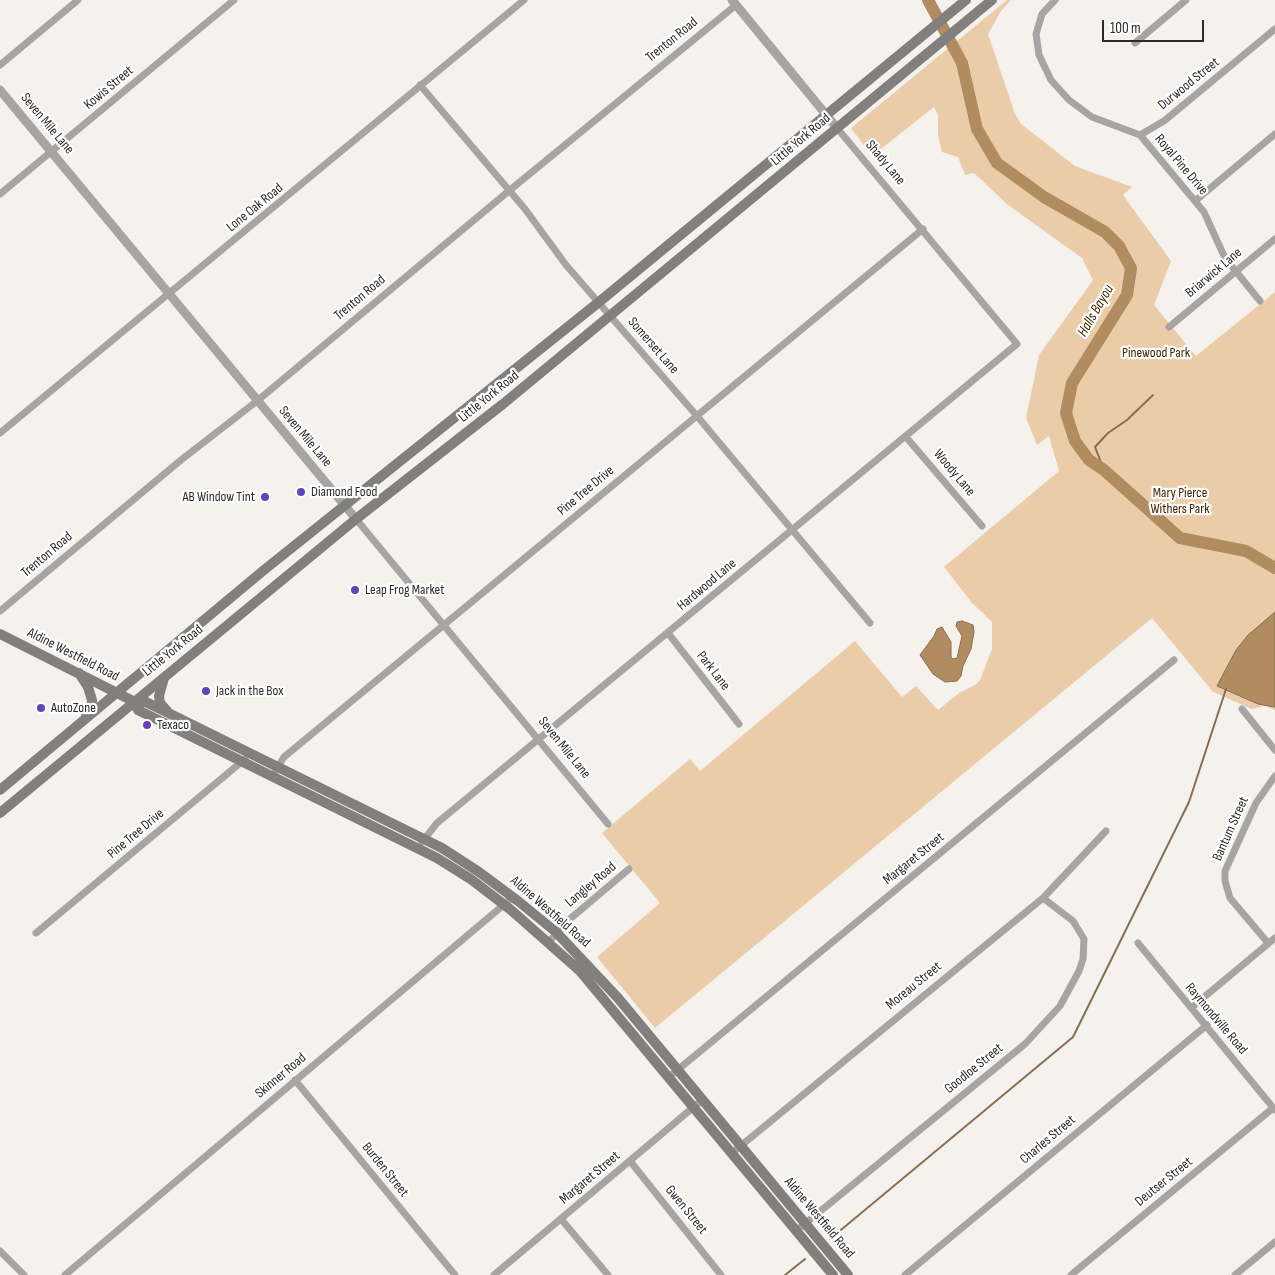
<!DOCTYPE html>
<html>
<head>
<meta charset="utf-8">
<style>
  body { margin:0 }
  #map { position:relative; width:1275px; height:1275px; overflow:hidden; background:#f5f1ed; font-family:"Sofia Sans Condensed",sans-serif }
  canvas { display:block }
  .scale { position:absolute; left:1102px; top:20px; width:102px; height:22px; box-sizing:border-box; border:2px solid #2d2b2a; border-top:0; padding-left:6px; font-size:15px; line-height:18px; white-space:nowrap; color:#2d2b2a; -webkit-text-stroke:4px #fff; paint-order:stroke }
</style>
</head>
<body>
<div id="map">
<canvas width="1275" height="1275"></canvas>
<div class="scale">100 m</div>
</div>
<script>
const ctx = document.querySelector('canvas').getContext('2d');
ctx.lineJoin = 'round';
function fill(path, color) { ctx.fillStyle = color; ctx.fill(path, 'evenodd'); }
const shape = rows => new Path2D(rows.map(r => 'M' + r).join(''));
function strokePath(path, color, width, dash) { ctx.strokeStyle = color; ctx.lineWidth = width; ctx.lineCap = dash ? 'butt' : 'round'; ctx.setLineDash(dash || []); ctx.stroke(path); }
function write(font, color, halo, rows, align = 'center') {
  ctx.font = font + ' "Sofia Sans Condensed",sans-serif'; ctx.lineWidth = 4.5; ctx.setLineDash([]); ctx.textBaseline = 'middle'; ctx.strokeStyle = halo; ctx.fillStyle = color; for (const [text, x, y, turn = 0] of rows) {
    ctx.save(); ctx.translate(x, y); ctx.rotate((+turn || 0) * Math.PI / 180); ctx.textAlign = isNaN(turn) ? turn : align; if (halo) ctx.strokeText(text, 0, 0); ctx.fillText(text, 0, 0); ctx.restore();
  }
}
const green = shape([
  [1007,0,1011,0,1001,11,988,34,1015,114,1021,124,1075,166,1132,187,1123,195,1171,261,1154,305,1196,356,1275,292,1275,710,1264,706,1252,709,1213,692,1152,618,655,1028,597,957,660,903,602,833,690,759,700,771,855,641,902,697,916,686,938,710,959,693,975,685,980,680,992,649,992,622,972,603,944,567,1059,471,1049,436,1037,445,1026,418,1039,355,1093,280,1082,258,1008,205,974,173,965,175,958,157,942,152,938,135,938,115,934,107,872,156,851,128]
]);
const water = shape([
  [1275,612,1275,707,1258,704,1217,686,1236,650,1248,635,1275,612],
  [962,621,973,625,974,632,971,649,963,666,961,676,957,681,945,682,933,674,920,655,934,636,937,629,942,627,951,642,951,657,953,659,957,658,962,636,956,626,957,622,962,621]
]);
const stream = shape([
  [1104,470,1095,447,1108,433,1127,420,1153,395],
  [830,1239,1073,1037,1189,802,1226,689],
  [785,1275,805,1259]
]);
const river = shape([
  [928,0,962,63,977,129,997,163,1044,197,1105,232,1119,246,1131,268,1127,295,1072,383,1066,413,1075,441,1089,460,1104,470,1180,538,1246,551,1275,568]
]);
const minor = shape([
  [1055,0,1042,14,1036,34,1039,55,1051,80,1069,100,1092,117,1140,135,1204,212,1225,258,1260,301],
  [1135,43,1186,0],
  [0,65,78,0],
  [420,85,525,209,566,265,697,416,870,623],
  [1140,135,1164,121,1275,29],
  [0,194,234,0],
  [1195,201,1275,134],
  [1169,327,1275,239],
  [0,433,524,0],
  [906,437,982,526],
  [356,519,608,824],
  [0,611,181,460,257,401,510,190,736,5],
  [668,633,739,724],
  [1242,709,1275,750],
  [276,770,284,757,923,229],
  [422,842,437,823,1017,344,837,128],
  [36,933,245,759],
  [549,942,564,924,629,869],
  [1138,943,1275,1110],
  [1268,943,1230,898,1225,881,1225,871,1256,803,1275,776],
  [1191,1008,1275,938],
  [669,1077,1174,660],
  [295,1080,455,1275],
  [732,1153,1043,898,1106,831],
  [630,1161,721,1275],
  [561,1219,608,1275],
  [796,1231,1025,1044,1060,1006,1079,971,1083,959,1084,939,1073,921,1043,898],
  [0,1251,24,1275],
  [65,1275,513,897],
  [494,1275,702,1100],
  [905,1275,1207,1025],
  [1071,1275,1273,1108],
  [1235,1275,1275,1242]
]);
const tertiary = shape([
  [732,0,837,128],
  [0,90,356,519]
]);
const secondary = shape([
  [0,634,133,701,146,702,442,848,479,872,518,901,556,932,618,998,848,1275],
  [79,673,88,687,92,700,91,710,86,716],
  [164,678,159,696,160,703,168,712],
  [133,701,138,710,437,858,472,880,511,910,580,971,833,1275],
  [0,790,264,570,599,302,966,0],
  [0,813,356,519,503,404,992,0]
]);
const markers = [
  [301,492,5,"#6541ba"],
  [265,497,5,"#6541ba"],
  [355,590,5,"#6541ba"],
  [206,691,5,"#6541ba"],
  [41,708,5,"#6541ba"],
  [147,725,5,"#6541ba"]
];
const streetNames = [
  ["Trenton Road",672,40,-39],
  ["Durwood Street",1189,84,-39],
  ["Kowis Street",109,88,-40],
  ["Seven Mile Lane",47,124,50],
  ["Little York Road",801,140,-40],
  ["Shady Lane",885,163,50],
  ["Royal Pine Drive",1181,165,50],
  ["Lone Oak Road",255,208,-39],
  ["Briarwick Lane",1214,273,-40],
  ["Trenton Road",360,298,-40],
  ["Somerset Lane",653,346,49],
  ["Little York Road",489,397,-39],
  ["Seven Mile Lane",305,437,50],
  ["Woody Lane",954,473,50],
  ["Pine Tree Drive",586,491,-40],
  ["Trenton Road",47,555,-40],
  ["Hardwood Lane",707,585,-40],
  ["Little York Road",173,651,-39],
  ["Aldine Westfield Road",73,655,27],
  ["Park Lane",713,671,52],
  ["Seven Mile Lane",564,748,51],
  ["Bantum Street",1231,829,-66],
  ["Pine Tree Drive",136,834,-40],
  ["Margaret Street",914,859,-39],
  ["Langley Road",591,885,-40],
  ["Aldine Westfield Road",550,912,41],
  ["Moreau Street",914,986,-39],
  ["Raymondville Road",1216,1019,50],
  ["Goodloe Street",974,1069,-39],
  ["Skinner Road",281,1076,-40],
  ["Charles Street",1048,1140,-40],
  ["Burden Street",385,1170,51],
  ["Margaret Street",590,1178,-40],
  ["Deutser Street",1164,1182,-39],
  ["Gwen Street",686,1210,51],
  ["Aldine Westfield Road",819,1218,50]
];
const parkNames = [
  ["Pinewood Park",1156,353],
  ["Mary Pierce",1180,493],
  ["Withers Park",1180,509]
];
const poiNames = [
  ["Diamond Food",311,492],
  ["AB Window Tint",255,497,"right"],
  ["Leap Frog Market",365,590],
  ["Jack in the Box",216,691],
  ["AutoZone",51,708],
  ["Texaco",157,725]
];
const waterNames = [
  ["Halls Bayou",1096,311,-60]
];
fill(green, '#ebcca9');
fill(water, '#b18c60');
strokePath(water, '#896f50', 1);
strokePath(stream, '#896f50', 2);
strokePath(river, '#b18c60', 12);
strokePath(minor, '#a6a5a3', 7);
strokePath(tertiary, '#a6a5a3', 9);
strokePath(secondary, '#82807d', 10);
for (const [x, y, r, color] of markers) { const dot = new Path2D(); dot.arc(x, y, r, 0, 2 * Math.PI); ctx.fillStyle = color; ctx.fill(dot); strokePath(dot, '#fff', 2); }
write('14px', '#2d2b2a', '#fff', streetNames);
write('14px', '#3f2500', '#fff', parkNames);
write('14px', '#2d2b2a', '#fff', poiNames, 'left');
write('italic 15px', '#412701', '#fff', waterNames);
</script>
</body>
</html>
